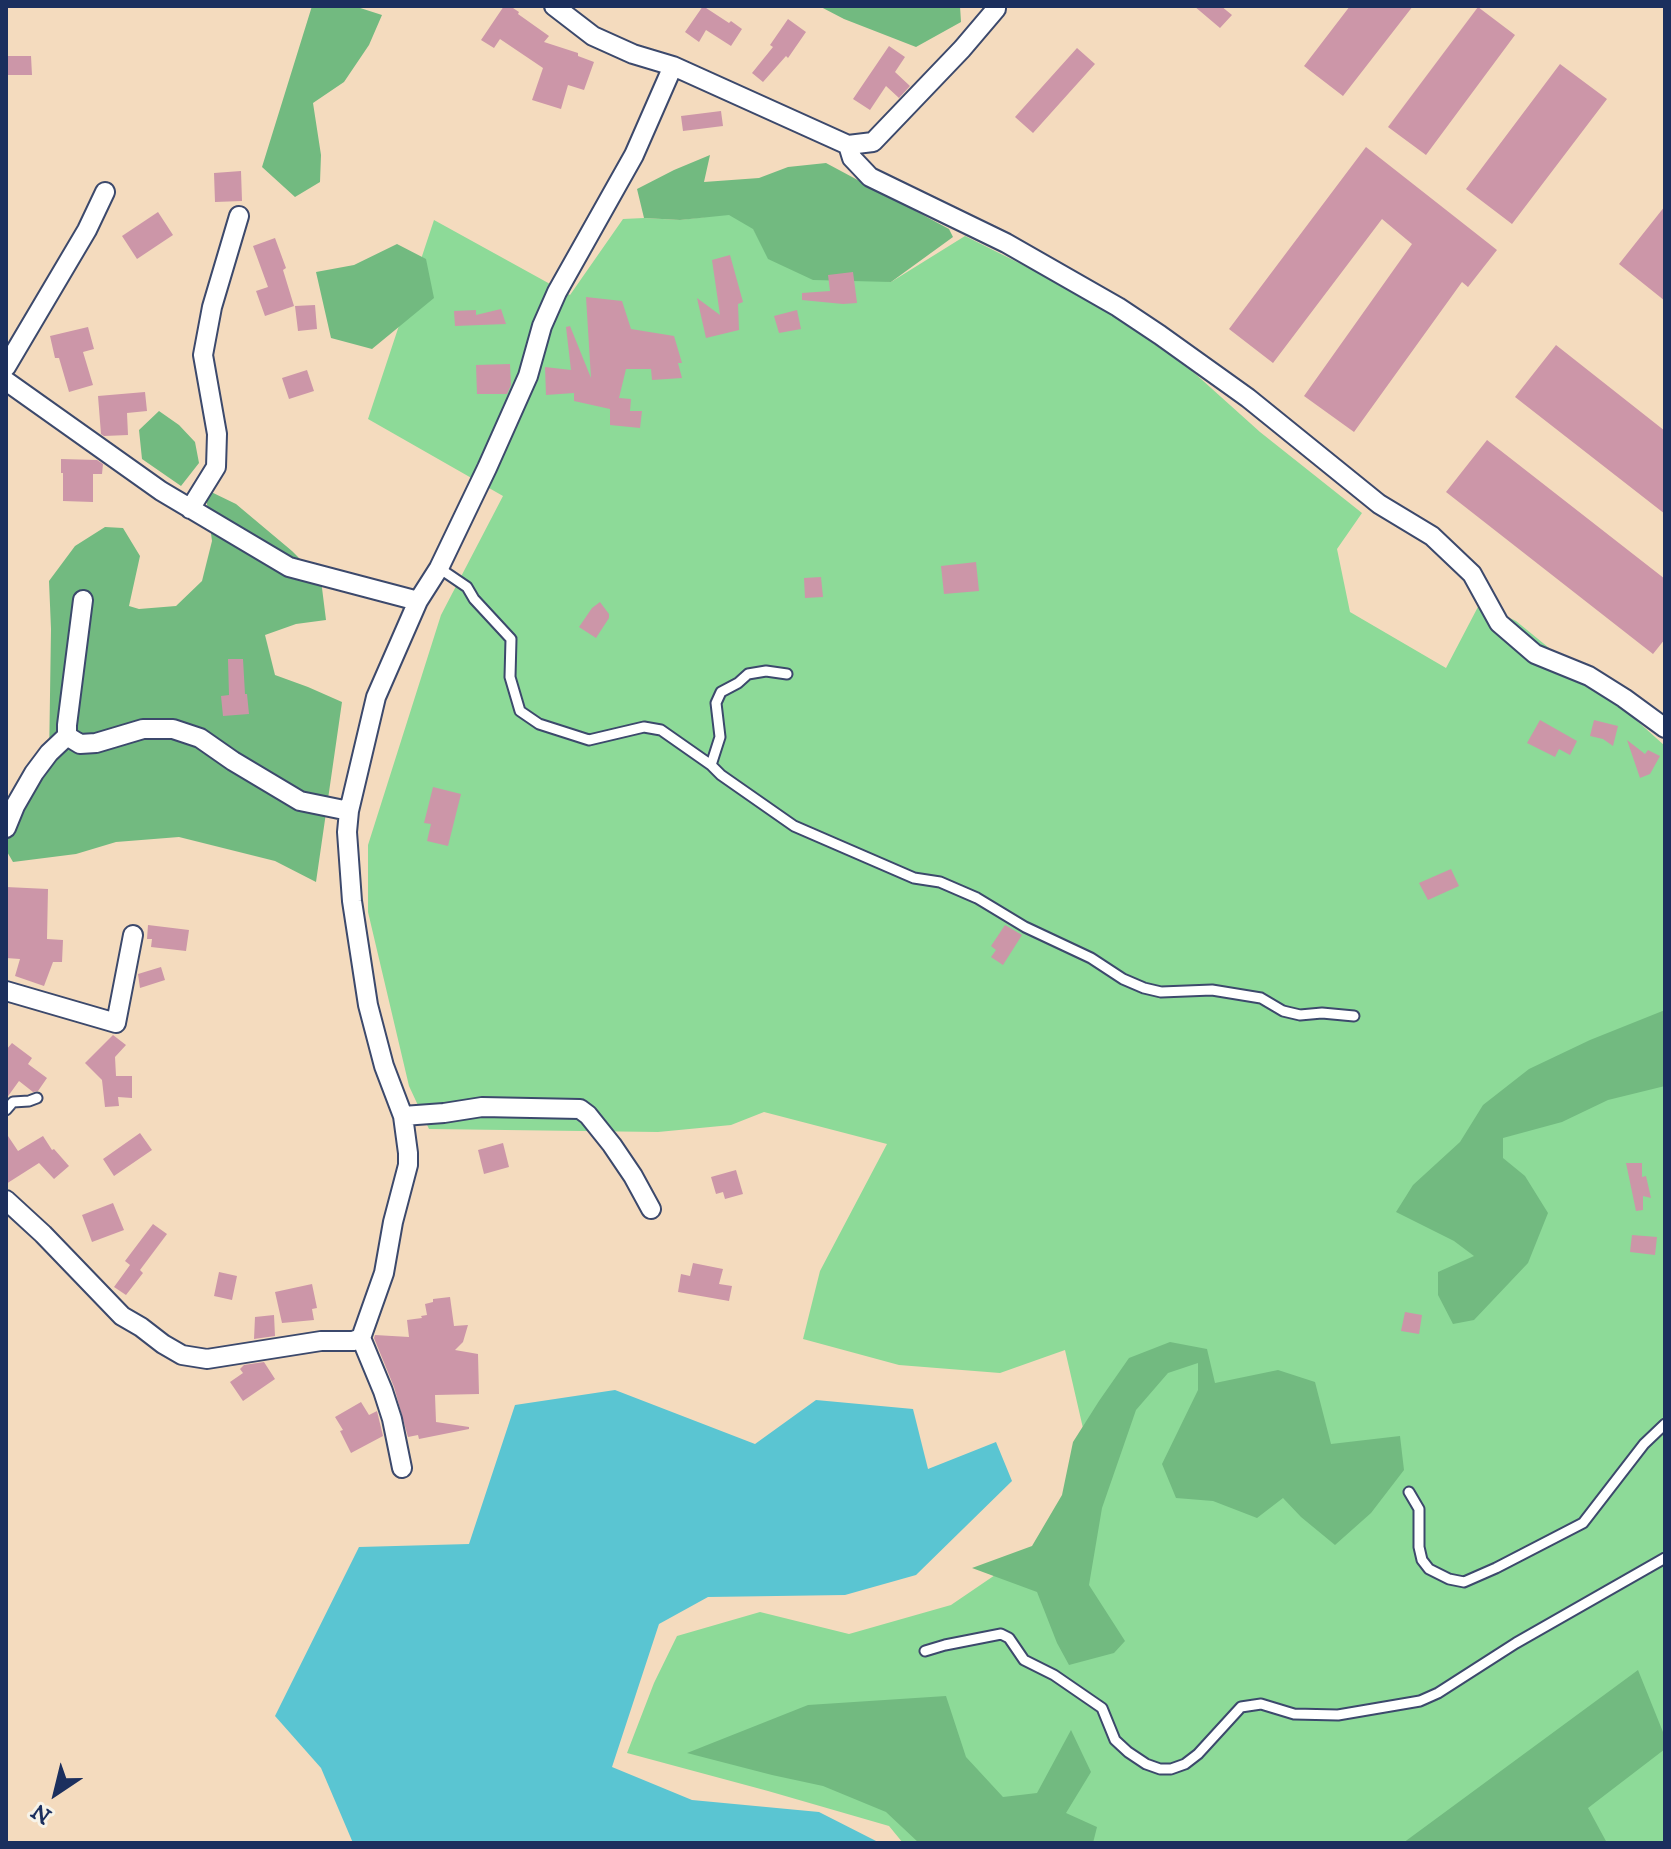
<!DOCTYPE html>
<html>
<head>
<meta charset="utf-8">
<style>
  body { margin:0 }
  #map { position:relative; width:1671px; height:1849px; overflow:hidden; background:#f4dbbe; font-family:"IM FELL DW Pica",serif }
  canvas { display:block }
  .frame { position:absolute; inset:0; border:8px solid #1b2f5e; pointer-events:none }
  .north { position:absolute; left:16px; top:1753px; width:80px; height:80px; -webkit-text-stroke:6px #f7f3e8; paint-order:stroke; rotate:215deg; font-size:22px; font-weight:700; line-height:32px; text-align:center; color:#1b2f5e }
  .north::after { content:''; display:block; margin:auto; width:28px; height:36px; background:#1b2f5e; clip-path:polygon(50% 0,100% 100%,50% 72%,0 100%) }
</style>
</head>
<body>
<div id="map">
<canvas width="1671" height="1849"></canvas>
<div class="frame"></div>
<div class="north">N</div>
</div>
<script>
const ctx = document.querySelector('canvas').getContext('2d');
ctx.lineJoin = 'round';
function fill(path, color) { ctx.fillStyle = color; ctx.fill(path, 'evenodd'); }
const shape = rows => new Path2D(rows.map(r => 'M' + r).join(''));
function strokePath(path, color, width, dash) { ctx.strokeStyle = color; ctx.lineWidth = width; ctx.lineCap = dash ? 'butt' : 'round'; ctx.setLineDash(dash || []); ctx.stroke(path); }
const green = shape([
  [729,214,753,228,769,259,891,282,965,236,1091,299,1191,370,1260,432,1362,513,1337,549,1350,612,1446,668,1480,603,1516,621,1625,710,1665,746,1665,1843,903,1843,889,1826,768,1791,627,1753,654,1683,677,1636,760,1612,849,1634,951,1605,1045,1541,1091,1463,1065,1350,1000,1373,899,1365,803,1339,820,1271,887,1144,764,1112,731,1125,658,1132,429,1129,409,1086,368,912,368,845,441,615,503,496,368,419,434,220,570,295,623,219,644,218,680,220]
]);
const forest = shape([
  [312,6,354,6,382,15,369,45,344,82,313,103,321,155,320,182,295,197,262,167],
  [819,6,960,6,961,22,916,47,844,19],
  [710,155,704,182,759,178,788,167,826,163,949,229,953,237,891,282,813,280,768,259,753,229,729,215,680,220,644,218,637,189,674,170],
  [397,244,426,259,434,298,372,349,331,338,316,272,354,265],
  [159,411,179,425,195,442,199,463,181,486,142,459,139,430],
  [205,489,236,504,292,551,321,580,326,620,296,624,265,635,275,675,308,687,342,702,316,882,275,861,179,837,116,842,76,854,13,862,6,850,6,836,49,762,51,629,49,581,75,546,105,527,123,528,140,556,129,606,139,609,176,606,202,581,212,541],
  [1665,1010,1665,1086,1608,1100,1562,1122,1503,1138,1503,1158,1525,1176,1548,1213,1528,1263,1474,1320,1453,1324,1438,1295,1438,1272,1474,1256,1454,1241,1396,1212,1413,1185,1460,1142,1483,1105,1529,1069,1590,1040],
  [1170,1342,1207,1349,1215,1383,1278,1370,1315,1382,1331,1444,1400,1436,1404,1470,1371,1513,1335,1545,1301,1517,1283,1498,1257,1518,1213,1501,1176,1498,1162,1464,1198,1390,1198,1363,1168,1373,1136,1410,1102,1508,1089,1585,1125,1641,1114,1653,1069,1665,1057,1643,1037,1592,972,1568,1032,1546,1062,1495,1073,1442,1099,1401,1129,1358],
  [1638,1670,1665,1737,1665,1749,1588,1808,1607,1843,1403,1843],
  [946,1696,966,1757,1003,1797,1037,1793,1071,1730,1091,1772,1066,1813,1097,1827,1093,1843,919,1843,886,1812,823,1786,772,1775,687,1753,808,1705]
]);
const water = shape([
  [615,1390,755,1444,816,1400,913,1409,928,1469,996,1442,1012,1481,916,1575,845,1595,708,1597,659,1624,612,1767,692,1800,819,1812,880,1843,353,1843,321,1768,275,1716,359,1547,469,1544,515,1405]
]);
const building = shape([
  [504,6,510,6,519,12,518,14,549,36,544,42,578,53,578,56,594,62,584,90,568,85,561,109,532,100,543,68,500,39,494,48,481,40],
  [703,6,729,23,731,21,742,29,731,46,706,30,699,42,685,32],
  [1194,6,1221,6,1232,15,1220,28],
  [1350,6,1413,6,1343,96,1304,66],
  [1478,7,1515,35,1426,155,1388,127],
  [788,19,806,32,788,58,786,56,763,82,752,73,773,47,770,45],
  [889,46,905,57,895,72,910,86,899,98,886,86,870,110,853,99],
  [1077,48,1095,64,1033,133,1015,117],
  [6,56,31,56,32,75,6,75],
  [1560,64,1607,99,1512,224,1466,189],
  [721,111,723,126,683,131,681,116],
  [1366,147,1497,250,1468,287,1462,282,1354,432,1304,396,1412,244,1382,219,1273,363,1229,329],
  [241,171,242,201,215,202,214,173],
  [1665,206,1665,301,1619,264],
  [158,212,173,235,137,259,122,236],
  [275,238,286,268,283,270,294,306,265,316,256,291,268,287,253,246],
  [730,255,743,302,738,304,739,330,706,338,697,298,720,315,712,260],
  [853,272,857,303,843,304,802,300,802,293,830,291,828,275],
  [586,297,622,301,631,329,674,336,682,363,678,363,682,378,652,380,651,369,626,369,619,398,631,399,630,411,642,411,640,428,610,425,610,409,574,401,574,393,546,395,545,367,571,370,566,327,570,326,591,378],
  [315,305,317,329,298,331,295,306],
  [501,309,506,324,455,326,454,311,476,310,476,315],
  [797,310,801,329,779,333,774,316],
  [88,327,94,349,83,352,93,385,69,392,59,358,55,358,50,336],
  [1556,345,1665,431,1665,514,1515,397],
  [510,364,511,385,507,394,477,394,476,365],
  [307,370,314,391,289,399,282,378],
  [145,392,147,411,127,413,128,435,104,436,101,434,98,396],
  [1487,440,1665,579,1665,639,1653,654,1446,492],
  [61,459,97,460,103,464,102,474,93,474,93,502,63,501,63,473,61,473],
  [976,562,979,591,944,594,941,566],
  [821,577,823,597,805,598,804,578],
  [600,602,609,614,609,618,596,638,579,627,592,608],
  [228,659,243,659,245,694,247,694,249,714,223,716,221,696,229,695],
  [1540,720,1577,741,1570,755,1559,749,1555,757,1527,743],
  [1594,720,1618,726,1613,746,1603,739,1590,736],
  [1627,740,1645,754,1648,750,1660,756,1650,774,1640,778],
  [433,787,461,794,448,846,427,841,431,824,424,823],
  [1451,869,1459,886,1428,900,1419,883],
  [6,887,48,889,47,939,63,940,62,962,53,962,44,986,15,976,20,959,6,958],
  [148,925,189,930,186,951,151,947,152,939,147,939],
  [1005,925,1022,935,1003,965,991,957,996,950,991,946],
  [161,967,165,980,140,988,138,974],
  [113,1035,126,1045,115,1057,116,1076,132,1076,132,1098,118,1097,119,1106,105,1107,102,1080,85,1063],
  [12,1043,32,1058,28,1064,47,1078,38,1091,33,1092,19,1081,6,1099,6,1050],
  [6,1133,18,1151,43,1136,52,1150,54,1149,69,1166,54,1179,39,1163,6,1184],
  [140,1133,152,1150,114,1176,103,1159],
  [503,1143,509,1167,484,1174,478,1150],
  [1626,1163,1642,1163,1642,1177,1646,1176,1651,1198,1643,1196,1643,1210,1636,1211],
  [736,1170,743,1194,725,1199,723,1192,716,1194,711,1177],
  [113,1203,124,1230,92,1242,82,1215],
  [153,1224,167,1234,140,1270,143,1273,126,1295,114,1287,130,1265,125,1261],
  [1632,1235,1657,1237,1655,1255,1630,1252],
  [693,1263,723,1269,719,1284,732,1286,729,1301,678,1292,681,1274,690,1276],
  [219,1272,237,1276,232,1300,214,1296],
  [312,1284,317,1308,312,1309,314,1320,282,1323,275,1292],
  [450,1297,454,1326,468,1325,463,1342,455,1350,478,1354,479,1394,435,1395,436,1422,469,1427,469,1429,419,1439,418,1435,408,1437,394,1387,374,1338,375,1335,409,1337,407,1320,422,1318,421,1316,427,1315,425,1304,433,1302,433,1299],
  [1405,1312,1422,1315,1419,1334,1401,1331],
  [274,1315,275,1336,254,1339,255,1317],
  [264,1362,275,1379,243,1401,230,1382,243,1373,240,1369,244,1365],
  [361,1402,369,1415,377,1411,383,1436,351,1453,340,1431,343,1430,335,1417]
]);
const service = shape([
  [439,568,467,587,474,599,511,639,510,677,520,711,539,724,589,740,644,727,661,730,711,765,721,775,794,826,914,878,940,882,977,898,1025,927,1091,958,1123,979,1144,988,1161,992,1212,990,1261,998,1283,1011,1300,1015,1322,1013,1354,1016],
  [711,765,720,737,716,703,721,692,738,683,748,674,766,671,787,674],
  [6,1110,13,1102,29,1101,37,1098],
  [1409,1492,1419,1509,1419,1547,1422,1560,1429,1569,1449,1579,1464,1582,1496,1568,1583,1523,1644,1444,1665,1424],
  [925,1651,945,1645,1001,1634,1009,1638,1024,1660,1054,1675,1102,1708,1115,1740,1128,1752,1146,1764,1160,1769,1171,1769,1185,1764,1198,1754,1241,1707,1261,1704,1294,1714,1338,1715,1420,1701,1438,1693,1516,1643,1665,1558]
]);
const minor = shape([
  [554,6,593,36,633,54,673,66,848,145,852,158,870,177,1006,243,1118,307,1160,335,1248,398,1379,504,1432,536,1472,574,1499,623,1535,654,1589,676,1624,698,1665,728],
  [848,145,873,142,962,49,996,9,996,6],
  [6,367,87,230,105,192],
  [6,381,161,491,289,567,418,601],
  [190,509,216,467,217,434,203,355,212,307,239,216],
  [83,600,67,725,67,736,80,744,96,743,143,729,173,729,200,738,233,761,300,801,349,811],
  [6,828,15,806,34,773,49,753,67,736],
  [6,991,116,1023,133,935],
  [403,1116,444,1113,482,1107,580,1109,588,1115,612,1145,633,1176,651,1209],
  [6,1200,43,1234,122,1316,141,1327,163,1344,182,1355,207,1359,321,1341,353,1341,361,1338],
  [402,1468,392,1419,383,1391,361,1338,384,1273,393,1222,408,1165,408,1153,403,1116,384,1066,368,1005,352,901,347,832,349,811,376,697,418,601,439,568,487,468,528,376,542,326,557,292,634,155,673,66]
]);
fill(green, '#8dda98');
fill(forest, '#72ba80');
fill(water, '#5ac5d2');
fill(building, '#cc96a8');
strokePath(service, '#3c496c', 13);
strokePath(minor, '#3c496c', 22);
strokePath(service, '#fff', 9);
strokePath(minor, '#fff', 18);
</script>
</body>
</html>
